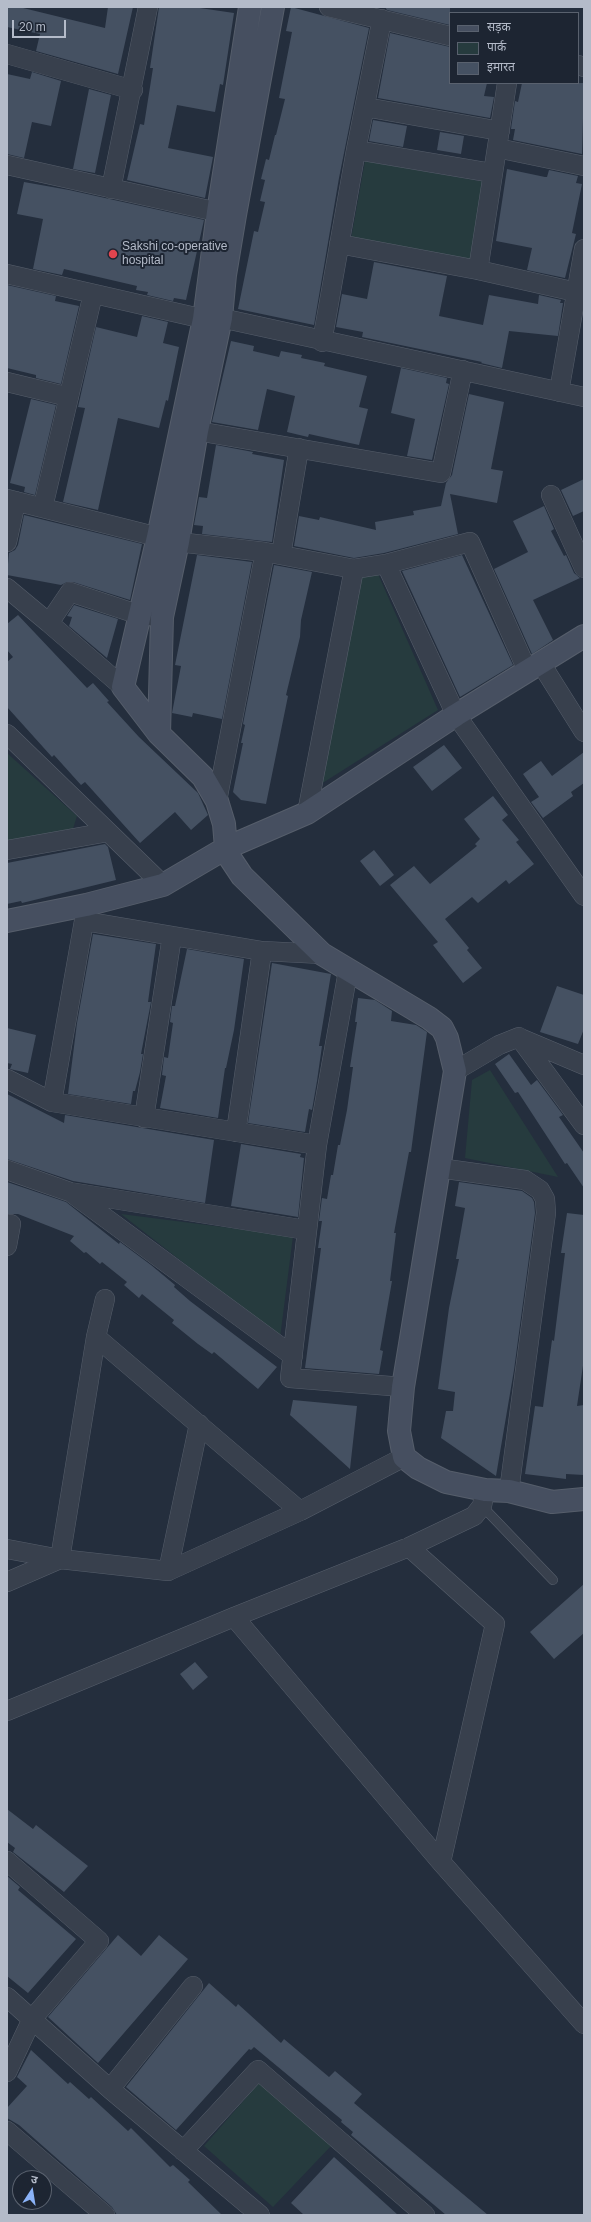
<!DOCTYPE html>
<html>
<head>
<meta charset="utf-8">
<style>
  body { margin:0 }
  #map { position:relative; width:591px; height:2222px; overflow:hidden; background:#242e3d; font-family:Arial,"Noto Sans Devanagari",sans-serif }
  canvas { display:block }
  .frame { position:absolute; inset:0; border:8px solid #b4bbc9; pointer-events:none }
  .legend { position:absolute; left:449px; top:12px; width:130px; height:72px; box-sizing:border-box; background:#1d2532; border:1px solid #59616e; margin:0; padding:5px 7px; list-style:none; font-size:12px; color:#b4bbc9 }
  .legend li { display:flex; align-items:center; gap:8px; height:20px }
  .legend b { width:20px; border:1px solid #59616e }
  .north { position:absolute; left:12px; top:2170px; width:40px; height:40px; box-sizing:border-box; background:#1d2532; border:1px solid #59616e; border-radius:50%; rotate:12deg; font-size:11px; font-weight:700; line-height:16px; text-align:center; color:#b4bbc9 }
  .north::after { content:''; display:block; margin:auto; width:14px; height:18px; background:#8ab2f7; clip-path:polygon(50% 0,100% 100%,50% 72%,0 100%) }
  .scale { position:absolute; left:12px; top:20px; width:54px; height:18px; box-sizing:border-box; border:2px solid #b4bbc9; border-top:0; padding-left:5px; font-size:12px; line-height:14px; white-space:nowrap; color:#b4bbc9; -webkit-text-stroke:3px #1d2532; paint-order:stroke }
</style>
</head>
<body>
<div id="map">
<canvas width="591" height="2222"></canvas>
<div class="frame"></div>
<ul class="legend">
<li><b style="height:5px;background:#464f60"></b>सड़क</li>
<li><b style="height:11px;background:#263b3e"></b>पार्क</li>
<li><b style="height:11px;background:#455162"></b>इमारत</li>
</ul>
<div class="north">उ</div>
<div class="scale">20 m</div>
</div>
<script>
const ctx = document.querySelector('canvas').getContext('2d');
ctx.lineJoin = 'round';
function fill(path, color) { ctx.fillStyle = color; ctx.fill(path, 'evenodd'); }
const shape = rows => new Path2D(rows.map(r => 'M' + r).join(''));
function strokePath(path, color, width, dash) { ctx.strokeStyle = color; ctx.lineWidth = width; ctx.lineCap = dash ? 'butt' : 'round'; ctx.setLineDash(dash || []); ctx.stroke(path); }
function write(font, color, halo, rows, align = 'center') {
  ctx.font = font + ' Arial,sans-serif'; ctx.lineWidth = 4; ctx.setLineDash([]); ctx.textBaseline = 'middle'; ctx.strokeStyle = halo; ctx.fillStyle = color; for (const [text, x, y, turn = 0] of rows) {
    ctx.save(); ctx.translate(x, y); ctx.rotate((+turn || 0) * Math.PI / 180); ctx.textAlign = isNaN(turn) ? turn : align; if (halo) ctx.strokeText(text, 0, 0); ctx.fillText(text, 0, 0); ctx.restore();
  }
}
const green = shape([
  [365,161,485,182,473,262,351,239],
  [378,574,438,710,321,784,360,575],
  [7,753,77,816,72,832,7,843],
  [490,1070,558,1177,465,1158,472,1080],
  [121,1214,293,1236,280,1338],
  [259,2083,331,2146,273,2207,204,2146]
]);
const building = shape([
  [7,7,19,7,105,28,108,7,133,7,118,74,36,51,40,34,7,27],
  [159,7,193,7,234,13,223,85,220,84,215,112,177,105,168,148,213,157,205,198,127,180,140,124,144,125,153,68,150,68],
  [291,7,369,28,339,178,314,325,238,309,254,231,258,232,265,202,260,201,265,180,261,179,266,159,269,160,275,135,276,135,285,99,279,98,292,32,286,31],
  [385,7,450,7,450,25,387,10],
  [390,33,450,47,450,83,487,83,484,96,494,97,490,118,378,98],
  [32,72,61,81,51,126,32,122,24,158,7,154,7,74,30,79],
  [522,83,584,83,582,154,513,140,515,129,511,129,515,101,518,102],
  [89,89,111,95,95,173,73,169],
  [373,120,407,126,403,147,369,141],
  [440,132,464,136,461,154,437,150],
  [507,169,545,177,547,177,549,170,578,176,576,183,582,184,572,233,576,234,565,278,527,270,532,248,496,241],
  [24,182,69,190,204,220,186,300,174,298,173,301,147,295,148,292,136,290,137,286,64,269,62,275,33,269,43,219,17,214],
  [374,262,447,276,439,316,483,325,489,295,538,304,539,295,561,300,560,303,563,303,558,336,509,331,502,368,481,363,482,362,362,337,363,332,336,327,342,294,367,299],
  [7,285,56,296,55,301,79,306,61,384,36,378,36,375,7,368],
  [142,316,168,322,163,343,179,347,168,401,166,400,159,428,118,418,98,510,63,502,85,408,78,407,96,327,137,337],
  [231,341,254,346,253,351,279,357,281,351,302,355,301,358,325,363,324,366,367,376,359,407,368,409,359,445,309,434,308,437,287,432,295,396,267,389,258,430,212,422],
  [401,368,447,378,446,383,449,384,432,460,407,456,415,419,391,413],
  [469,394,504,402,491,469,503,471,497,503,450,494,458,534,384,553,354,558,294,546,299,516,319,520,320,517,376,530,375,522,414,515,413,511,441,506,446,483,452,475],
  [31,399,56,405,35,495,24,492,25,487,10,483],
  [216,445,253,452,252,454,284,460,272,542,202,534,203,526,194,525,199,497,207,498],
  [584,479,584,511,573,516,561,490],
  [544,506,554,529,551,531,564,556,566,555,574,573,580,578,533,600,553,640,532,654,494,569,528,552,513,521],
  [24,515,142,544,130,600,73,582,67,582,61,585,7,575,9,553,15,550,18,545],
  [197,555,252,562,222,719,193,713,192,717,172,713,181,666,175,665],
  [462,555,513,665,460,697,402,571],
  [274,565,312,572,301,620,300,637,286,695,288,696,266,804,241,800,233,792,243,743,241,743,245,725,243,724],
  [74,605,118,619,107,658,69,626,72,617,67,616],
  [18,615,87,688,93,683,109,701,107,702,139,737,198,793,208,815,191,830,175,812,140,843,85,782,81,785,54,755,52,757,7,707,7,662,13,657,7,650,7,624],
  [444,745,462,768,432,791,413,767],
  [584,752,584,783,571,792,573,796,543,818,531,802,539,797,523,774,541,761,552,776],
  [493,796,508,815,502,820,519,840,516,842,534,864,509,884,506,880,478,903,472,897,445,919,469,948,467,950,482,968,463,983,433,945,438,942,390,885,414,866,430,884,477,846,475,844,480,839,464,819],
  [105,844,108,847,116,880,22,903,21,901,7,904,7,863],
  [374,850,394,875,380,886,360,861],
  [93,934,156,944,148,1002,151,1002,141,1054,143,1054,140,1072,135,1091,133,1091,131,1104,68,1094,77,1023],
  [187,949,244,959,234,1030,226,1068,225,1068,218,1118,160,1108,166,1076,162,1075,164,1057,168,1058,173,1023,170,1022,172,1006,175,1006],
  [272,963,331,974,319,1046,322,1046,317,1081,312,1110,309,1109,305,1132,248,1123],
  [557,986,584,995,584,1029,578,1044,540,1032],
  [358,998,375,1000,392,1011,391,1021,416,1025,427,1032,411,1152,409,1152,394,1233,396,1233,390,1281,392,1281,380,1350,383,1351,379,1374,305,1368,321,1248,318,1248,322,1221,319,1221,322,1198,327,1199,331,1175,333,1175,338,1145,340,1145,347,1110,353,1067,350,1067,357,1022,355,1022],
  [7,1028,36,1035,28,1073,10,1069,12,1064,7,1063],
  [509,1054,531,1085,537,1080,563,1115,559,1117,584,1153,584,1188,567,1163,565,1164,518,1092,515,1093,495,1064],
  [7,1094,64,1123,65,1115,214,1140,205,1203,73,1181,7,1159],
  [241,1144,301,1154,300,1157,304,1158,298,1217,231,1206],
  [7,1182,66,1202,119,1244,120,1242,151,1265,175,1285,174,1287,190,1301,277,1367,258,1389,214,1352,212,1354,198,1344,172,1323,174,1320,142,1294,139,1298,124,1285,127,1282,102,1262,100,1264,86,1252,84,1253,70,1241,74,1236,18,1214,7,1214],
  [459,1182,522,1191,532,1198,534,1202,535,1213,514,1370,496,1476,441,1438,446,1411,453,1411,455,1392,438,1389,449,1308,459,1259,456,1259,465,1208,455,1206],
  [567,1213,584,1215,584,1359,577,1406,584,1405,584,1475,566,1474,566,1479,525,1474,535,1406,543,1407,552,1340,554,1341,565,1253,561,1253],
  [293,1400,357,1406,350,1469,290,1415],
  [584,1584,584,1633,554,1659,530,1632],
  [195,1662,208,1677,193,1690,180,1674],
  [7,1809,33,1829,36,1825,88,1866,64,1892,13,1852,15,1848,7,1842],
  [7,1876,20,1887,18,1890,76,1939,28,1993,7,1976],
  [118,1935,141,1956,159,1935,188,1959,98,2063,48,2017],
  [209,1983,236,2007,238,2004,281,2043,284,2039,329,2077,335,2071,362,2094,354,2103,488,2215,446,2215,351,2135,353,2132,341,2122,342,2120,254,2047,251,2050,249,2049,176,2130,126,2087],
  [31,2050,68,2084,70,2082,89,2099,91,2097,128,2131,131,2128,170,2167,173,2165,190,2180,188,2182,222,2215,117,2215,112,2207,19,2125,7,2118,7,2108,27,2086,17,2077],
  [334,2157,398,2215,304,2215,291,2203]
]);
const lane = shape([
  [482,1506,553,1580]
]);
const street = shape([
  [329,7,450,36],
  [7,54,133,90],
  [578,65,584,67],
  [365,107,500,131],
  [497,148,584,166],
  [356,150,492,173],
  [7,165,231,215],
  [111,189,148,7],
  [339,244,478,270,576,292],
  [478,270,507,83],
  [7,274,204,319,221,318,584,397],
  [322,342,356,150,382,19],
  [7,382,69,397],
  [559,392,584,249],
  [197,431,441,473,463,370],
  [551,495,584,568],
  [7,499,178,542,265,552,354,569,386,564,470,542,527,670],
  [43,507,93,294],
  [7,542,16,501],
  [281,555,299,448],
  [386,564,456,715,584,896],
  [7,588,49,623],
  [540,662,584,732],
  [123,687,49,623,70,592,140,615,154,616],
  [7,734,163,885],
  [217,801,265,552],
  [307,813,354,569],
  [7,850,108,832],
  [348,971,317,1145,290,1378,403,1387],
  [520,1038,584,1065],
  [455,1071,499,1045,519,1037,584,1125],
  [7,1079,52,1102,317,1145],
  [52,1102,84,921,262,951,322,954],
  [144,1118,172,936],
  [236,1132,262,951],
  [439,1168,525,1180,540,1190,545,1199,546,1213,509,1491],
  [7,1170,70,1192,306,1230],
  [73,1194,293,1356],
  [7,1246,11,1224],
  [96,1337,300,1511],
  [409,1547,495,1624,441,1862],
  [7,1549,60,1559,96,1337,105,1299],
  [168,1571,199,1424],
  [7,1582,60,1559,168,1571,300,1511,404,1457],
  [234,1617,441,1862,584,2024],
  [7,1711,234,1617,409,1547,474,1516,482,1506,485,1490],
  [7,1861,99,1941,32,2019,7,2072],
  [7,1997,110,2089,260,2215],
  [110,2089,193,1986],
  [7,2131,105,2215],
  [183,2151,258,2070,425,2215]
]);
const secondary = shape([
  [250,7,218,212,204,319,158,537,123,687,159,734,203,777,217,801,224,824,226,848,230,858,242,876,322,954,429,1018,442,1028,447,1038,455,1071,403,1387,399,1431,404,1457,418,1468,446,1482,485,1490,509,1491,552,1502,584,1499],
  [159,734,162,617,178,542,197,431,221,318,225,275,235,215,273,7],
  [7,921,86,905,163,885,226,848,307,813,456,715,584,636]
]);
const markers = [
  [113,254,5,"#e0444e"]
];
const poiNames = [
  ["Sakshi co-operative",122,247],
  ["hospital",122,261]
];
fill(green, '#263b3e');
fill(building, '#455162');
strokePath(lane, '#565e6b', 10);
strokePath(street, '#565e6b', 20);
strokePath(secondary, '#565e6b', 24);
strokePath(lane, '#38404d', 9);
strokePath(street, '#38404d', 19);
strokePath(secondary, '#464f60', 22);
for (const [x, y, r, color] of markers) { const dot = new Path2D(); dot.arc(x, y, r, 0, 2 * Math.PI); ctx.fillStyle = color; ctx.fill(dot); strokePath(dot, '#1d2532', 1.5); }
write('12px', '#b4bbc9', '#1d2532', poiNames, 'left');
</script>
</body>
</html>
